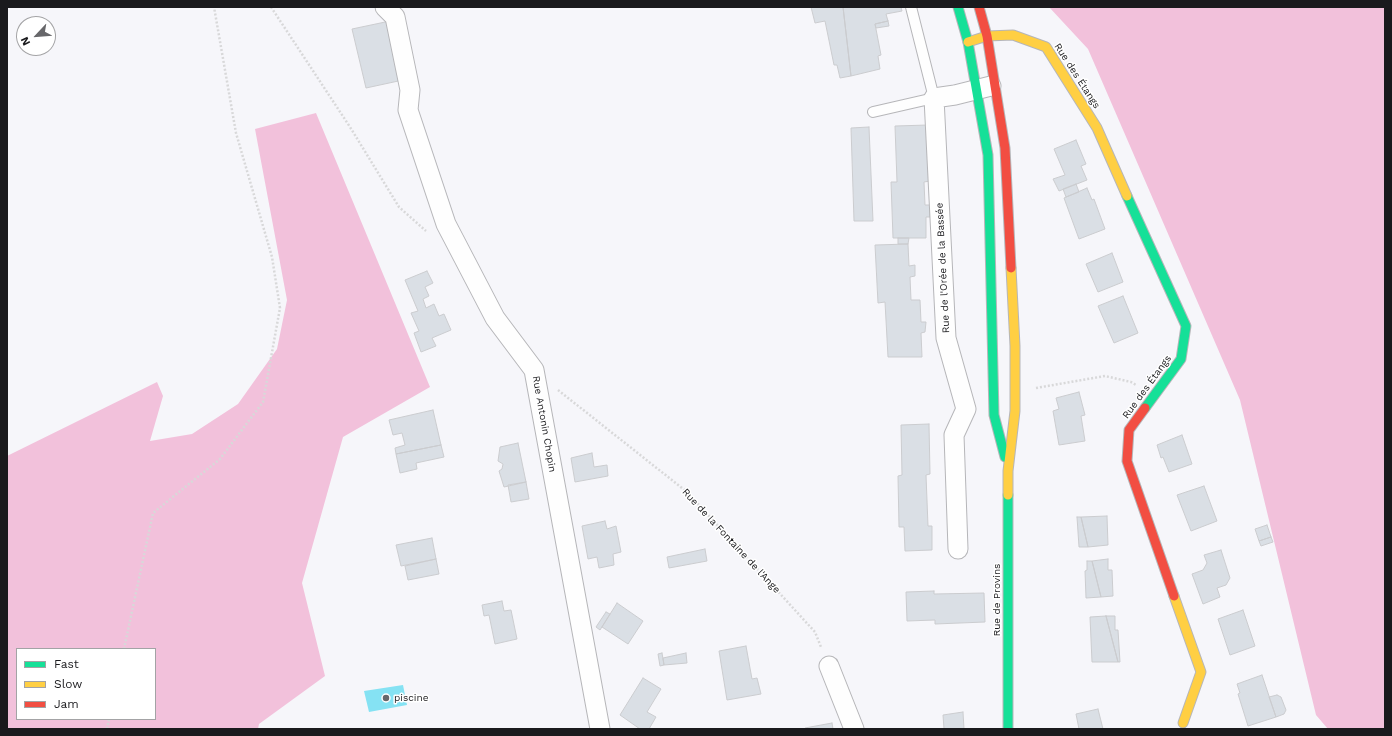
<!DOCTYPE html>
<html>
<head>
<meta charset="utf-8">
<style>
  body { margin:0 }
  #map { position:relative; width:1392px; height:736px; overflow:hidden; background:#f6f6fa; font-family:"Work Sans",sans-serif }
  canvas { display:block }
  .frame { position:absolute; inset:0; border:8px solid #1a1a1d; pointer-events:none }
  .legend { position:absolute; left:16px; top:648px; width:140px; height:72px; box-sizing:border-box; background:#fff; border:1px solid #a3a3a5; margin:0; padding:5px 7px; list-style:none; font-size:12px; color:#1a1a1d }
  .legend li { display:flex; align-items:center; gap:8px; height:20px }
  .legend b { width:20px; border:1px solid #a3a3a5 }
  .north { position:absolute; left:16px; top:16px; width:40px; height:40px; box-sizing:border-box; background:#fff; border:1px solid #a3a3a5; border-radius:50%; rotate:244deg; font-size:11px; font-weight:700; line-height:16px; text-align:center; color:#1a1a1d }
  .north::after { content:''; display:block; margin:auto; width:14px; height:18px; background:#67676a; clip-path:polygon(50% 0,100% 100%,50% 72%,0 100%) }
</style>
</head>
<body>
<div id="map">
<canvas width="1392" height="736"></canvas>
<div class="frame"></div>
<ul class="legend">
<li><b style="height:5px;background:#16e098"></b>Fast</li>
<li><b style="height:5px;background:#ffcf43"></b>Slow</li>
<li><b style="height:5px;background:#f24e42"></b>Jam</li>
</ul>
<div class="north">N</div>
</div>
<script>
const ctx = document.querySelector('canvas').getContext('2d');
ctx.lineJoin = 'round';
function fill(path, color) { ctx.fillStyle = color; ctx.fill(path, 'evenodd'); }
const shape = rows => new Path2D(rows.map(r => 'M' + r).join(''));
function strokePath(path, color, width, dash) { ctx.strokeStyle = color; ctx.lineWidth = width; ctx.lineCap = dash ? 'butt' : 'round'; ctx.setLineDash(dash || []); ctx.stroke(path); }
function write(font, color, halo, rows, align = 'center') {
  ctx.font = font + ' "Work Sans",sans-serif'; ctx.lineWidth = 3; ctx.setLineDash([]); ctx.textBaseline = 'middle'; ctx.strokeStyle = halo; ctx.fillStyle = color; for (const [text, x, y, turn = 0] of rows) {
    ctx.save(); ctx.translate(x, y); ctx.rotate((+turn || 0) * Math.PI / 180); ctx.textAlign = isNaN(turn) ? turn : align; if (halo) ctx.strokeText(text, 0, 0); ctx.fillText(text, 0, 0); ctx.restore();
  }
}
const forest = shape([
  [1049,7,1385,7,1385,729,1328,729,1316,715,1240,400,1088,49],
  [316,113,430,387,343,437,302,583,325,676,259,724,258,729,7,729,7,456,157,382,163,396,150,441,192,434,238,404,277,349,287,300,255,129],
  [17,649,155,649,155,719,17,719]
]);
const water = shape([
  [403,685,407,705,369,712,364,691]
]);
const building = shape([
  [811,7,843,7,851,76,840,78,837,65,834,65,825,21,815,23,811,7],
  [843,7,901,7,902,11,886,14,888,21,875,24,881,55,878,56,880,69,851,76,843,7],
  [390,21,403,80,366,88,352,29,390,21],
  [888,21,889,26,876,28,875,24,888,21],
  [928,125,930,181,924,182,925,205,930,205,930,217,926,217,926,238,893,238,891,182,897,182,895,126,928,125],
  [869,127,873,221,854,221,851,128,869,127],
  [1076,140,1086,164,1081,166,1087,180,1059,191,1053,179,1065,175,1054,149,1076,140],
  [1076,184,1079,192,1066,197,1063,189,1076,184],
  [1087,188,1092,200,1094,199,1105,229,1079,239,1064,198,1087,188],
  [898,238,909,238,908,244,898,244,898,238],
  [908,244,909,266,915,265,915,276,910,277,911,300,920,300,921,322,926,322,925,332,921,333,922,357,888,357,885,302,878,303,875,245,908,244],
  [1112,253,1123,282,1098,292,1086,264,1112,253],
  [427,271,433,283,425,287,429,296,423,299,426,308,434,304,439,316,444,314,451,330,432,338,436,346,421,352,414,333,419,331,411,313,418,311,405,280,427,271],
  [1123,296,1138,333,1114,343,1098,306,1123,296],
  [1079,392,1085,415,1081,416,1085,441,1059,445,1053,411,1059,409,1056,398,1079,392],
  [433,410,441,445,396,454,395,448,405,445,402,433,393,435,389,420,433,410],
  [929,424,930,474,926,475,928,526,932,526,932,550,905,551,904,527,899,527,898,476,902,475,901,425,929,424],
  [1182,435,1192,464,1169,472,1163,457,1161,458,1157,445,1182,435],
  [518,443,526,482,504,487,499,471,502,469,503,464,498,461,500,447,518,443],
  [441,445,444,457,416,463,417,469,400,473,396,454,441,445],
  [592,453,594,467,607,465,608,476,575,482,571,458,592,453],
  [526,482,529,499,511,502,508,485,526,482],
  [1204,486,1217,521,1191,531,1177,495,1204,486],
  [1107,516,1108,545,1088,547,1081,517,1107,516],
  [1077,517,1081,517,1088,547,1079,547,1077,517],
  [605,521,607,529,616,526,621,552,613,554,614,565,599,568,597,557,588,559,582,526,605,521],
  [1267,525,1271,537,1259,541,1255,529,1267,525],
  [1271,537,1273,542,1261,546,1259,541,1271,537],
  [432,538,436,559,401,566,396,545,432,538],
  [705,549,707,561,669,568,667,557,705,549],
  [1221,550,1230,578,1226,585,1217,588,1220,597,1203,604,1192,574,1203,570,1207,563,1204,555,1221,550],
  [436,559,439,574,408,580,405,566,436,559],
  [1108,559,1108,570,1112,570,1113,596,1101,597,1092,561,1108,559],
  [1087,561,1092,561,1101,597,1086,598,1085,571,1087,570,1087,561],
  [934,591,934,594,984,593,985,622,935,624,935,620,907,621,906,592,934,591],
  [502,601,504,611,511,610,517,639,495,644,489,615,484,616,482,605,502,601],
  [617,603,643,621,628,644,602,627,617,603],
  [1243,610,1255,646,1230,655,1218,619,1243,610],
  [606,612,610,614,600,630,596,627,606,612],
  [1106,616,1118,662,1092,662,1090,617,1106,616],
  [1106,616,1115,616,1115,630,1118,630,1120,662,1118,662,1106,616],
  [746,646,752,679,757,678,761,694,727,700,719,651,746,646],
  [662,653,664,665,660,666,658,654,662,653],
  [686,653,687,663,664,665,663,658,686,653],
  [1262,675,1276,717,1248,726,1238,694,1240,693,1237,684,1262,675],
  [643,678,661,689,647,712,656,717,649,729,640,729,620,715,643,678],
  [1277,695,1281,697,1286,710,1284,714,1276,717,1269,697,1277,695],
  [1098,709,1103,729,1079,729,1076,714,1098,709],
  [963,712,964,729,944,729,943,715,963,712],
  [832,723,833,729,805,729,805,728,832,723]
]);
const path = shape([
  [271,7,350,127,399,207,426,231],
  [1036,388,1105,376,1131,382,1136,385],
  [558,390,687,492,815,632,821,647],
  [124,649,153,513,220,459,263,402,280,308,272,257,236,133,214,7],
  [107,729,109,719]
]);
const lane = shape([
  [873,112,934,98,911,7]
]);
const street = shape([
  [385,7,395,17,410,90,408,110,446,224,495,318,534,370,600,729],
  [958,549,954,435,966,409,946,338,934,98,955,95,991,86],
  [829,666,854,729]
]);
const fast = shape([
  [958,7,968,42,988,155,994,415,1005,457],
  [1127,196,1186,326,1181,359,1145,408],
  [1008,495,1008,729]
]);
const slow = shape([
  [968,42,987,36,1013,35,1046,47,1097,128,1127,196],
  [1008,495,1008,471,1015,411,1015,346,1011,268],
  [1174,596,1201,672,1183,723]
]);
const jam = shape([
  [979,7,987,36,1005,148,1011,268],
  [1145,408,1129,430,1127,461,1174,596]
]);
const markers = [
  [386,698,4,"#67676a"]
];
const streetNames = [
  ["Rue des Étangs",1077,76,57],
  ["Rue de l'Orée de la Bassée",943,268,-93],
  ["Rue des Étangs",1147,387,-54],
  ["Rue Antonin Chopin",544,424,80],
  ["Rue de la Fontaine de l'Ange",731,541,47],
  ["Rue de Provins",997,600,-90]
];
const poiNames = [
  ["piscine",394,698]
];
fill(forest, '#f2c1db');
fill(water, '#85e2f3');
fill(building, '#dadfe5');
strokePath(building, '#cbcccf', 1);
strokePath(lane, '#b6b6b9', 12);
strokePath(street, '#b6b6b9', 21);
strokePath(fast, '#b6b6b9', 11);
strokePath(slow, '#b6b6b9', 11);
strokePath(jam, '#b6b6b9', 11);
strokePath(path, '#d8d8d9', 2.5, [2, 2]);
strokePath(lane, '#fefefe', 10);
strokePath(street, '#fefefe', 19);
strokePath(fast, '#16e098', 9);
strokePath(slow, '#ffcf43', 9);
strokePath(jam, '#f24e42', 9);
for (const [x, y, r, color] of markers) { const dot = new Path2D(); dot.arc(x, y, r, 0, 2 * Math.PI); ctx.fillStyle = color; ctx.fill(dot); strokePath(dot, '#fff', 1.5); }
write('10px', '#1a1a1d', '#fff', streetNames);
write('10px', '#1a1a1d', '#fff', poiNames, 'left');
</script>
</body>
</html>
